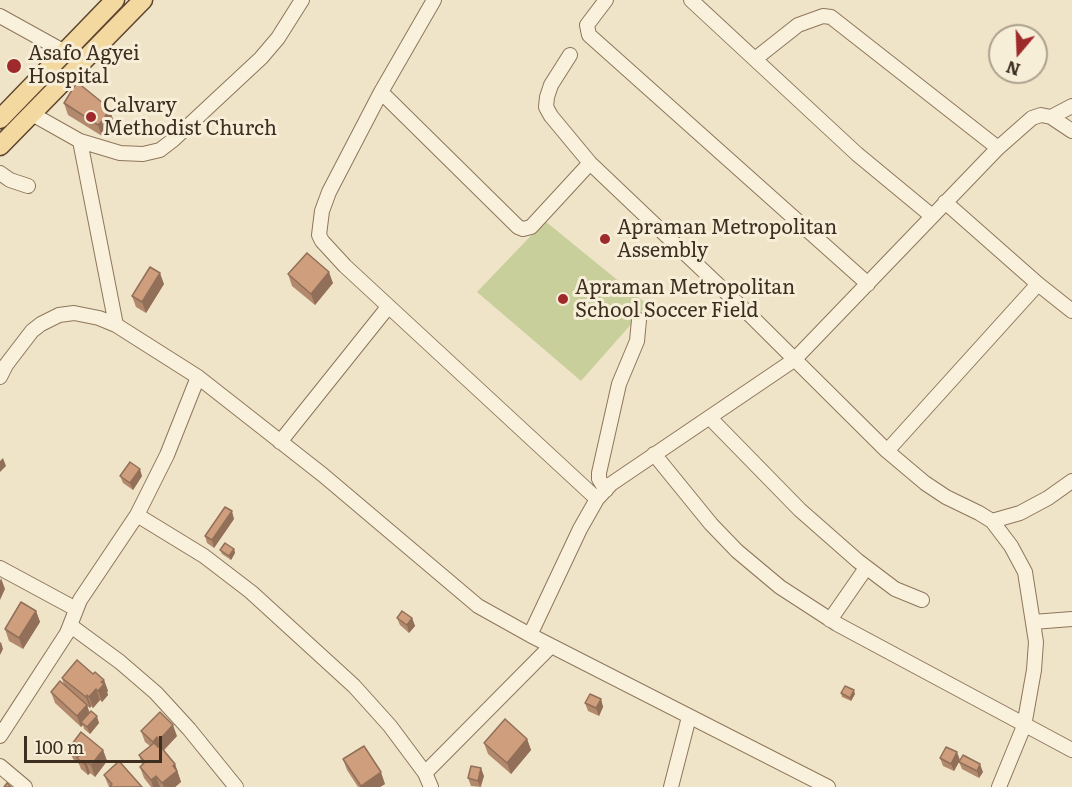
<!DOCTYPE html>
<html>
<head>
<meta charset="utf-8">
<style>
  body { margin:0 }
  #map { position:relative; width:1072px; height:787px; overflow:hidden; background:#f0e4c8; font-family:Literata,serif }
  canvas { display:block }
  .north { position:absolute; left:988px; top:24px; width:60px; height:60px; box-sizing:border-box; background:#f7eed8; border:2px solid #ada18e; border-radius:50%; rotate:199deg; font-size:16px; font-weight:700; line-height:24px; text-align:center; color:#3d2e20 }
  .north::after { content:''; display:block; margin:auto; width:21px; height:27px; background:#9e2a2b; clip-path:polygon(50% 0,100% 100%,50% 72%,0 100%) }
  .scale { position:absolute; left:24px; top:736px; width:138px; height:27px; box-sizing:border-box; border:3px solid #3d2e20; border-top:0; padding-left:8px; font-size:18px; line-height:21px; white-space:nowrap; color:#3d2e20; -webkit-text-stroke:4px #f7eed8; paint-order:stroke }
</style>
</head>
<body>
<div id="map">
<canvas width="1072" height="787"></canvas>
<div class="north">N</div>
<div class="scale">100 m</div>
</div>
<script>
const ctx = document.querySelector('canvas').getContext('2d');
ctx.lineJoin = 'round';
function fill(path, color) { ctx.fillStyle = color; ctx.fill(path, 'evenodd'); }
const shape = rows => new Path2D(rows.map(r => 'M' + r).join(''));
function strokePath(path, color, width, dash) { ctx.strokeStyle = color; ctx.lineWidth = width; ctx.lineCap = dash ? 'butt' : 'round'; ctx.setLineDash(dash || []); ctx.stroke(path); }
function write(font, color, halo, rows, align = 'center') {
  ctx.font = font + ' Literata,serif'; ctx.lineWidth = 6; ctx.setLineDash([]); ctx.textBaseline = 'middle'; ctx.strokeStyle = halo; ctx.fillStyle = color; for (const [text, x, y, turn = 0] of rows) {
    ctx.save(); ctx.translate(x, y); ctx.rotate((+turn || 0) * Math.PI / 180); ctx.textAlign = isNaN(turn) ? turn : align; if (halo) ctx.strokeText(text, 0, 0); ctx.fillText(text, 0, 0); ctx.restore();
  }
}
const green = shape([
  [545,221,648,305,581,381,477,292]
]);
const minor = shape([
  [434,0,381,92,329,192,322,211,319,235,322,241,345,266,597,499],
  [606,0,587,25,589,35,868,284],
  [691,0,857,154,932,216],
  [0,16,65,52],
  [570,55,551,85,547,97,546,107,551,116,590,163,752,317,887,451,925,483,946,497,979,513,992,521,1020,513,1048,498,1072,481],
  [755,59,798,25,823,16,831,17,998,148],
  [381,92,518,227,523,229,531,227,590,163],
  [32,114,80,141,120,153,143,154,160,150,173,140,261,58,278,38,302,0],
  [1051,117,1072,106],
  [80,141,116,325],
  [0,173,10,180,28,186],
  [945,202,1038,284,1072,311],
  [0,377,6,365,32,331,41,324,59,315,74,313,99,318,116,325,198,377,323,475,478,606,530,635,828,787],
  [710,418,800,510,858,561,895,589,922,600],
  [280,442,388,307],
  [887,451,1038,284],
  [654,454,711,524,737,551,780,587,837,624,1072,750],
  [606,490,599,479,599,473,619,384,637,341,639,320],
  [137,515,204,556,251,592,354,686,390,726,425,773,431,787],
  [992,521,1011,546,1025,572,1036,642,1034,670,1024,726,999,787],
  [0,568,76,609],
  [830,620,866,568],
  [1033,622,1072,619],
  [71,626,120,662,156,693,189,729,236,787],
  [530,635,580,529,597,499,611,484,794,360,998,148,1032,118,1041,115,1051,117,1072,131],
  [0,736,67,633,80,600,137,515,167,455,198,377],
  [0,766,25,787],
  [425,773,551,646],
  [671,787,689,717]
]);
const major = shape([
  [0,119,115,0],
  [0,146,143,0]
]);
const wall = shape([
  [64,103,113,119,108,131,102,136,68,115],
  [288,274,333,283,315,305,292,286],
  [164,284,146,313,136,307,132,296],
  [120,476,142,476,133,490,123,483],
  [234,519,214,548,207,543,205,536],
  [234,549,235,553,231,560,222,554,220,550],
  [36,611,40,622,23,649,9,641,5,629],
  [397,618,412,618,415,626,409,633,400,625],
  [93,674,104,680,108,691,107,692,108,695,102,702,100,700,93,708,91,706,90,708,87,706,89,712,99,723,90,734,84,729,83,725,81,727,55,703,51,692,64,685,62,678],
  [841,693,855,694,851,701,842,697],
  [601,699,603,707,599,716,588,711,585,703],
  [141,731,177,736,164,750,175,764,181,782,175,787,151,787,144,778,140,767,142,764,139,755,150,746,145,742],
  [527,739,531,750,511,774,488,754,484,743],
  [69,748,103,750,107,761,95,777,90,773,88,775,81,769,79,764,73,759],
  [940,758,960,760,954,771,943,766],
  [343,759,385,784,380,787,358,787,347,770],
  [959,762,983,772,979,778,962,769],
  [104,775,142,787,109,787],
  [484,776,481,787,471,786,468,778]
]);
const shadedWall = shape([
  [109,108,113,119,108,131,102,136,98,125],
  [329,272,333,283,315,305,311,294],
  [160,273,164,284,146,313,142,302],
  [3,458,6,466,0,472,0,461],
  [140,469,142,476,133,490,130,483],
  [232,511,234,519,214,548,212,540],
  [234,549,235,553,231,560,229,556],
  [1,578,5,589,0,600,0,581],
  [36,611,40,622,23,649,19,638],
  [412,618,415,626,409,633,407,625],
  [1,642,3,649,0,655,0,643],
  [104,680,108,691,107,692,108,695,102,702,98,691,101,682],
  [96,689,100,700,93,708,89,697],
  [854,690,855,694,851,701,850,698],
  [87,695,91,706,90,708,86,697],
  [601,699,603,707,599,716,596,708],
  [87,705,91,717,81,722,83,725,81,727,77,716],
  [97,716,99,723,90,734,87,727],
  [173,725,177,736,163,751,159,740],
  [157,737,161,749,157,753,153,742],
  [527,739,531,750,511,774,507,763],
  [103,750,107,761,95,777,91,765],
  [957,752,960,760,954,771,951,764],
  [86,761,90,773,88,775,84,764],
  [175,764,181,782,175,787,164,787,162,783],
  [980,764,983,772,979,778,977,771],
  [481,768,484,776,480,787,478,781],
  [381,772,385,784,380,787,361,787,361,786],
  [156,776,160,787,153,787,151,780]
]);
const building = shape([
  [77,82,109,108,104,119,98,125,64,103,77,82],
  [307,253,329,272,311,294,288,274,307,253],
  [150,267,160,273,142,302,132,296,150,267],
  [130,462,140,469,130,483,120,476,130,462],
  [225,507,232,511,212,540,205,536,225,507],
  [225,543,234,549,229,556,220,550,225,543],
  [21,602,36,611,19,638,5,629,21,602],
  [402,611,412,618,407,625,397,618,402,611],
  [77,660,93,674,95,672,104,680,101,682,104,684,98,691,96,689,89,697,87,695,86,697,62,678,77,660],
  [60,681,87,705,77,716,51,692,60,681],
  [845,686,854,690,850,698,841,693,845,686],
  [590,694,601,699,596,708,585,703,590,694],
  [91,711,97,716,87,727,81,722,91,711],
  [160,712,173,725,159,740,157,737,153,742,141,731,160,712],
  [505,719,527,739,507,763,484,743,505,719],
  [81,732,103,750,91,765,86,761,84,764,77,758,79,756,69,748,81,732],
  [154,743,158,747,160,746,175,764,173,766,177,771,162,783,156,776,151,780,140,767,145,762,139,755,154,743],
  [364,746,381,772,361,786,343,759,364,746],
  [946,747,957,752,951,764,940,758,946,747],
  [963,755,980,764,977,771,959,762,963,755],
  [119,761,142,787,110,787,112,784,104,775,119,761],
  [471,766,481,768,478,781,468,778,471,766],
  [7,783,11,787,4,787,7,783]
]);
const markers = [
  [14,66,8,"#9e2a2b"],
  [91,117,6,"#9e2a2b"],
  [605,239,6,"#9e2a2b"],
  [563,299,6,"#9e2a2b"]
];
const poiNames = [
  ["Asafo Agyei",28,54],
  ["Hospital",28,77],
  ["Calvary",103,106],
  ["Methodist Church",103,129],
  ["Apraman Metropolitan",617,228],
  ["Assembly",617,251],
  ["Apraman Metropolitan",575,288],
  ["School Soccer Field",575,311]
];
fill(green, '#c9cf9b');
strokePath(minor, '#8d765c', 16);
strokePath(major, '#5b4430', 21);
strokePath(minor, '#faf1dc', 14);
strokePath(major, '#f3d9a0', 18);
fill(wall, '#b2896c');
fill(shadedWall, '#916f58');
fill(building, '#cf9f7d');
strokePath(building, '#916f58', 1.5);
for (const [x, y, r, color] of markers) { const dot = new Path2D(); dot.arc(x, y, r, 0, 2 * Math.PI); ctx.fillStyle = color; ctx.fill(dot); strokePath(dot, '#f7eed8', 2); }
write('20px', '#3d2e20', '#f7eed8', poiNames, 'left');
</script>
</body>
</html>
